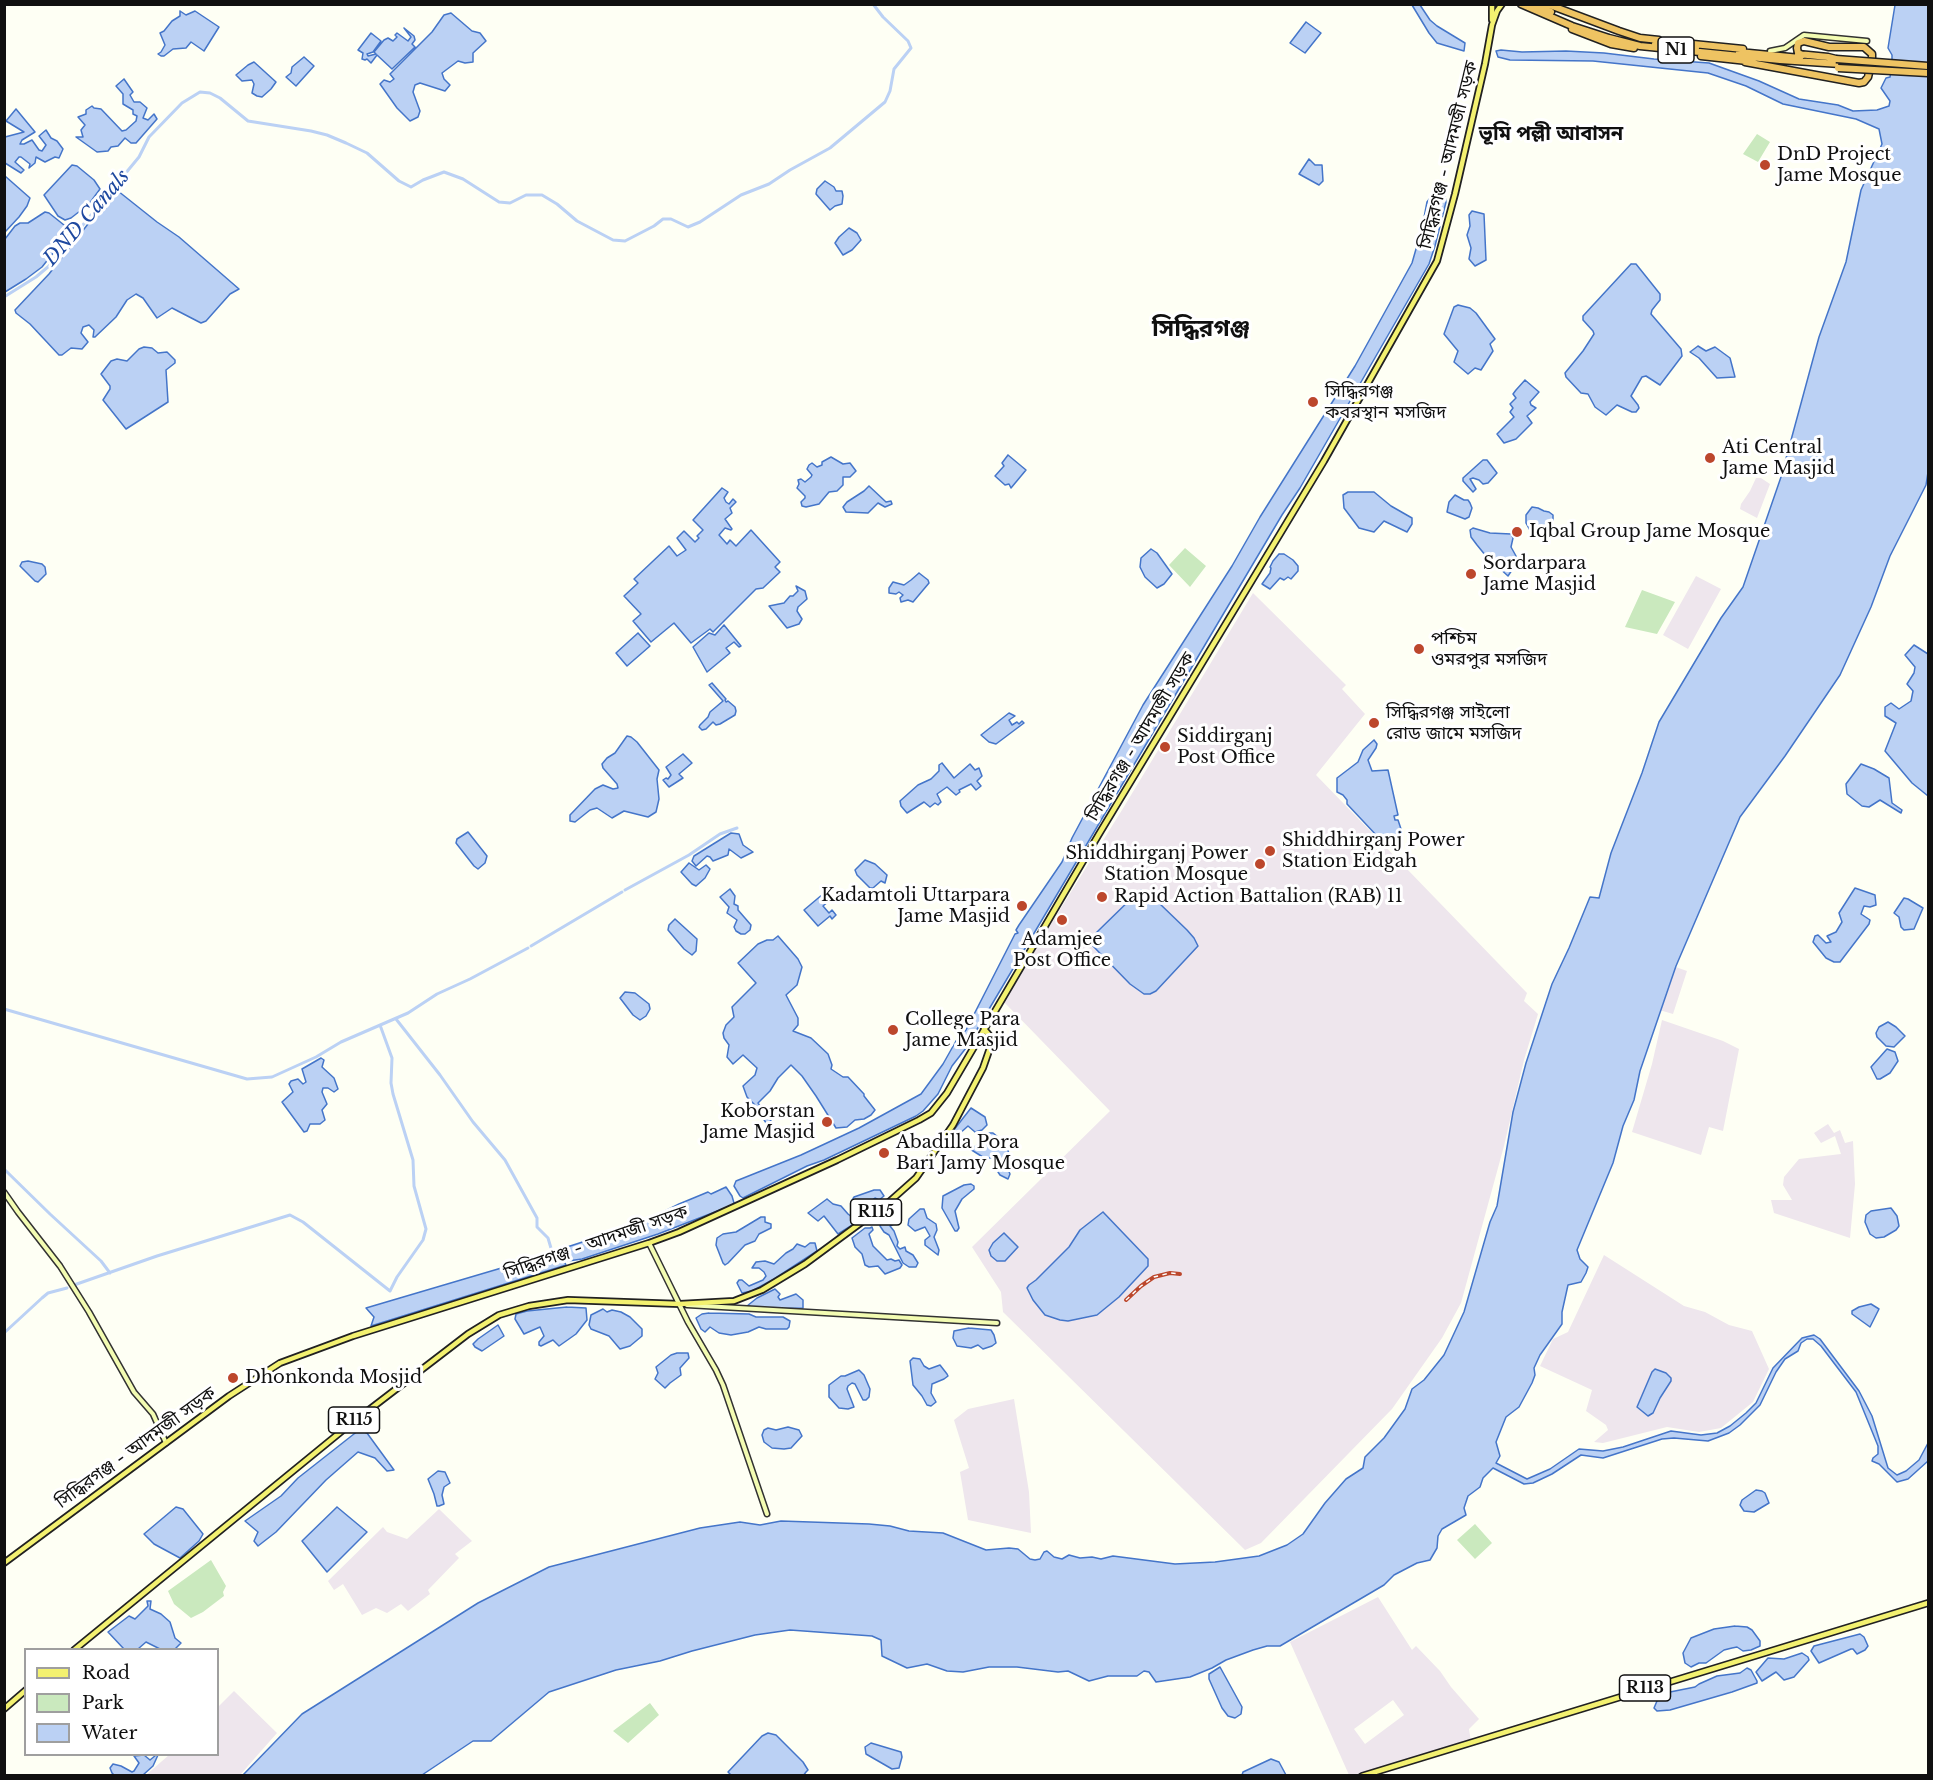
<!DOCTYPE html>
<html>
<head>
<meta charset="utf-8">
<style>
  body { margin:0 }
  #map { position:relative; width:1933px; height:1780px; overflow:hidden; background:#fefff4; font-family:"Libre Baskerville",serif }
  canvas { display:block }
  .frame { position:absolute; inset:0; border:6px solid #101010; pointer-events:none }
  .legend { position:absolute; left:24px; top:1648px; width:195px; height:108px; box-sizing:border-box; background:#fff; border:2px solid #9f9f9f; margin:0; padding:8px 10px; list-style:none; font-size:18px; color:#101010 }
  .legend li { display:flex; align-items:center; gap:12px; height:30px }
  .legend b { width:30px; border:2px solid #9f9f9f }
</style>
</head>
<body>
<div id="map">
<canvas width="1933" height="1780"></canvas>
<div class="frame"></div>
<ul class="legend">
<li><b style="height:8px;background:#f3f170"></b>Road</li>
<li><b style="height:16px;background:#cae9be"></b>Park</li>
<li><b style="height:16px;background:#bbd1f4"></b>Water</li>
</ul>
</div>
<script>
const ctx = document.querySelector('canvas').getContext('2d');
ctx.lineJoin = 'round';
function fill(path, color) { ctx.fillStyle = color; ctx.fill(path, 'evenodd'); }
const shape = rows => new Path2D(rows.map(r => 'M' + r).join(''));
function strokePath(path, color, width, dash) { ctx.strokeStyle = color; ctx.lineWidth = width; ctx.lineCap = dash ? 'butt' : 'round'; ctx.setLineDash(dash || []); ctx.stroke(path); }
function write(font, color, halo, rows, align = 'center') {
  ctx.font = font + ' "Libre Baskerville","Noto Sans Bengali",serif'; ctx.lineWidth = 6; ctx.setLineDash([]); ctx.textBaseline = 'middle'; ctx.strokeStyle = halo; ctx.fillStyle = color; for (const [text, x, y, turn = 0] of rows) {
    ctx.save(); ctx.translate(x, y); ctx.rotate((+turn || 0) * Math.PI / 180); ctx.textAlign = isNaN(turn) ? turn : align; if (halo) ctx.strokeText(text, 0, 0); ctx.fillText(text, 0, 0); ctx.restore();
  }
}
const industrial = shape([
  [1756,478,1761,478,1770,484,1757,518,1740,509,1741,504,1750,491],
  [1696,576,1721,589,1688,649,1663,635],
  [1253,593,1346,685,1342,689,1365,714,1316,775,1527,993,1524,1001,1538,1014,1524,1060,1504,1146,1461,1303,1442,1338,1392,1409,1261,1543,1245,1550,1003,1312,1001,1292,972,1247,1110,1111,1003,1001,1122,810],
  [1670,965,1687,971,1673,1014,1656,1009],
  [1662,1020,1723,1041,1739,1049,1723,1131,1709,1127,1701,1155,1632,1132,1652,1064],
  [1828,1124,1834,1133,1840,1130,1845,1143,1853,1141,1855,1184,1850,1238,1774,1213,1771,1200,1792,1200,1783,1185,1784,1177,1799,1159,1841,1154,1835,1136,1821,1143,1814,1133],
  [1604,1255,1684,1306,1705,1312,1729,1325,1752,1331,1769,1369,1753,1402,1721,1428,1699,1432,1667,1427,1603,1443,1594,1442,1608,1430,1606,1425,1586,1411,1592,1390,1540,1366,1553,1339,1568,1332],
  [1014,1399,1029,1492,1031,1533,968,1520,960,1472,969,1468,954,1420,968,1409],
  [439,1509,472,1541,455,1554,459,1558,428,1590,430,1594,408,1611,401,1604,387,1613,376,1608,362,1615,343,1584,334,1590,328,1581,383,1527,387,1532,407,1539],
  [1378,1597,1412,1650,1416,1646,1440,1671,1451,1687,1479,1719,1469,1729,1471,1742,1366,1775,1349,1775,1290,1642],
  [1393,1700,1404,1715,1365,1744,1354,1729],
  [234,1691,277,1733,240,1775,146,1775,169,1755,218,1754,218,1707]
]);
const green = shape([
  [1757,134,1770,142,1758,162,1743,154],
  [1185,548,1206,566,1190,587,1169,565],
  [1642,590,1675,602,1657,634,1625,627],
  [1475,1524,1492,1543,1475,1559,1457,1540],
  [211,1560,226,1586,223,1592,224,1596,203,1612,191,1618,174,1604,168,1591],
  [650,1703,659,1715,628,1743,613,1731]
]);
const water = shape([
  [1412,5,1420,5,1430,20,1437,26,1465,43,1464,51,1437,43,1429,33,1412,5],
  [1895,5,1928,5,1928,472,1926,485,1890,556,1871,607,1840,675,1785,756,1740,817,1676,966,1640,1071,1634,1100,1623,1126,1613,1163,1577,1250,1580,1259,1588,1267,1586,1273,1581,1282,1568,1285,1562,1312,1562,1324,1540,1355,1534,1368,1535,1375,1532,1383,1519,1407,1506,1417,1496,1442,1500,1456,1496,1463,1527,1479,1550,1469,1579,1449,1603,1451,1623,1447,1671,1431,1701,1435,1717,1433,1730,1426,1746,1413,1756,1403,1773,1368,1802,1338,1814,1335,1820,1339,1859,1391,1872,1416,1888,1468,1897,1475,1906,1471,1919,1460,1928,1443,1928,1461,1908,1479,1897,1482,1879,1464,1872,1461,1873,1458,1878,1454,1878,1446,1856,1392,1821,1346,1813,1339,1807,1339,1801,1343,1798,1351,1785,1359,1776,1372,1760,1405,1740,1425,1729,1433,1708,1441,1674,1438,1662,1439,1603,1458,1581,1455,1552,1474,1533,1483,1524,1484,1493,1468,1483,1478,1480,1487,1468,1496,1464,1508,1466,1515,1442,1529,1438,1536,1437,1548,1430,1560,1417,1563,1394,1575,1384,1585,1280,1646,1267,1646,1253,1650,1226,1660,1212,1668,1190,1677,1156,1682,1149,1672,1144,1671,1137,1676,1108,1676,1089,1681,1068,1671,1058,1672,1017,1667,989,1667,963,1672,947,1671,927,1664,907,1668,882,1656,881,1640,872,1636,790,1630,755,1635,692,1651,660,1661,616,1670,549,1692,491,1741,473,1741,422,1775,242,1776,302,1714,478,1603,549,1567,700,1528,740,1522,760,1525,781,1521,869,1524,890,1526,909,1531,943,1533,986,1550,1009,1548,1018,1549,1030,1559,1035,1560,1040,1559,1044,1552,1047,1551,1054,1557,1062,1559,1069,1555,1080,1558,1092,1557,1101,1559,1113,1556,1175,1564,1215,1562,1259,1556,1287,1545,1303,1534,1325,1503,1346,1479,1363,1468,1365,1457,1384,1438,1405,1409,1412,1389,1424,1380,1444,1355,1464,1312,1490,1222,1497,1206,1513,1112,1526,1063,1552,984,1569,948,1590,897,1599,898,1611,853,1642,773,1659,722,1721,618,1743,587,1781,477,1819,337,1846,262,1861,190,1882,144,1879,129,1856,119,1783,104,1746,86,1708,73,1593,61,1510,60,1498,57,1496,51,1501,50,1522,52,1566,51,1604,53,1654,59,1709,63,1759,81,1799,99,1838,105,1853,111,1877,110,1889,106,1890,101,1881,88,1886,78,1890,77,1892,66,1892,55,1888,48,1895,5],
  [180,11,186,15,195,11,219,27,204,51,191,42,186,48,173,49,164,56,161,56,158,54,161,52,165,45,160,33,164,31,172,21,180,16,180,11],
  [451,13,472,31,480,33,486,41,473,53,473,62,465,63,458,61,442,73,444,79,450,85,445,91,420,83,415,85,413,92,420,111,418,117,410,121,397,108,380,84,384,80,390,82,394,79,390,74,432,32,444,15,451,13],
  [1306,22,1321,33,1305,53,1290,43,1306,22],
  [404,28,414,36,415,40,412,44,415,47,392,69,377,55,371,63,367,59,365,60,362,59,363,53,358,50,371,33,381,41,373,52,367,54,368,56,376,54,374,52,384,40,388,38,393,41,397,37,395,35,397,33,408,41,411,37,404,28],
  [304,57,314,66,296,86,286,77,291,73,292,67,304,57],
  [254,62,276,82,271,89,262,97,257,96,252,93,254,84,252,80,242,81,236,75,248,65,254,62],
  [124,79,133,92,130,95,134,102,140,102,147,108,143,118,148,120,154,114,157,119,136,143,131,143,125,138,118,146,111,147,108,151,97,152,76,137,83,137,81,130,85,125,78,117,86,114,86,110,92,106,94,108,101,109,122,131,126,130,136,121,137,116,133,114,133,110,123,104,123,94,116,86,124,79],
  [16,109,35,132,22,140,20,144,24,144,32,140,39,150,42,151,46,145,39,136,46,130,51,138,57,141,63,149,59,158,55,157,45,162,36,157,35,163,29,168,30,164,21,157,19,157,15,162,24,170,21,173,5,163,5,137,24,132,6,121,16,109],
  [1309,159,1315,165,1322,165,1323,181,1319,185,1299,174,1309,159],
  [72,165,77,166,94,180,100,189,89,204,71,218,65,220,58,216,44,195,72,165],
  [5,176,30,198,27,206,19,217,5,232,5,176],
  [825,181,834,187,836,191,842,191,843,196,842,204,835,206,830,210,816,194,817,189,825,181],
  [118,191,157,222,179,237,239,289,230,294,206,321,201,323,172,308,157,318,143,298,136,294,127,300,116,317,95,337,93,337,94,330,89,325,83,327,81,333,88,342,82,349,71,348,62,355,59,355,30,324,16,313,15,310,49,274,109,197,118,191],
  [1433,194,1445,196,1446,202,1435,246,1429,264,1300,488,1282,515,966,1048,952,1066,938,1094,923,1111,916,1116,824,1160,807,1166,743,1198,740,1196,734,1186,736,1181,801,1155,859,1128,910,1100,921,1094,943,1064,956,1041,966,1030,1015,934,1018,933,1016,930,1019,925,1062,862,1072,838,1143,705,1232,566,1260,517,1355,366,1412,263,1422,228,1427,202,1433,194],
  [1472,211,1484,214,1486,260,1475,266,1469,259,1471,248,1467,235,1470,226,1469,215,1472,211],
  [45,212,49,213,64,225,73,223,74,227,42,267,26,279,5,292,5,239,15,226,20,223,28,223,45,212],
  [849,228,857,233,861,240,852,250,843,255,835,243,839,237,849,228],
  [1631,264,1636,264,1660,294,1660,300,1652,310,1651,314,1681,349,1682,356,1660,385,1646,376,1642,377,1631,396,1638,405,1639,408,1636,412,1632,412,1617,405,1606,415,1595,407,1588,394,1581,393,1566,377,1565,373,1583,351,1594,334,1593,331,1583,320,1583,316,1631,264],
  [1458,305,1470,308,1476,313,1495,339,1490,344,1493,351,1481,370,1475,368,1468,374,1454,362,1458,351,1444,334,1454,307,1458,305],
  [1698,346,1706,351,1715,347,1730,358,1735,377,1717,378,1699,358,1690,352,1698,346],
  [144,347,152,348,158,353,167,352,175,360,175,363,166,370,168,402,126,429,103,400,110,389,110,386,101,374,111,361,117,359,127,361,139,349,144,347],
  [1525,380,1539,392,1530,402,1531,405,1536,408,1527,416,1532,423,1516,439,1504,443,1497,434,1514,417,1510,412,1513,408,1510,404,1516,398,1513,394,1516,390,1525,380],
  [1008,455,1026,470,1011,488,1009,484,1005,485,995,476,1004,466,1002,463,1008,455],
  [831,457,843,464,850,463,856,471,850,477,843,477,843,485,837,491,829,492,819,504,806,507,802,506,801,502,805,498,805,496,797,488,799,484,798,480,801,479,805,482,811,477,812,475,807,469,809,465,812,463,817,467,822,465,822,462,831,457],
  [1483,460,1487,460,1497,473,1488,483,1483,484,1479,480,1473,478,1470,479,1476,489,1473,492,1463,481,1463,478,1483,460],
  [869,486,886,502,891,501,892,504,885,507,878,503,868,513,846,512,843,507,847,502,864,491,869,486],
  [722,488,728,492,724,498,726,502,729,504,733,499,736,502,730,508,732,513,725,519,732,529,731,530,725,528,719,535,727,544,730,540,736,546,751,530,780,562,775,567,780,572,763,588,756,589,713,632,710,629,691,643,674,623,651,642,633,621,641,614,624,596,638,583,634,579,669,546,677,556,686,550,677,538,684,531,695,542,699,538,697,536,703,530,693,520,722,488],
  [1348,492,1374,492,1391,506,1412,518,1412,524,1407,532,1384,521,1374,532,1359,528,1344,508,1343,495,1348,492],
  [1455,495,1464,500,1468,500,1470,503,1472,508,1469,517,1465,519,1447,512,1449,502,1455,495],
  [1532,507,1538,508,1544,511,1549,512,1553,515,1553,528,1546,532,1542,539,1533,536,1526,523,1526,515,1532,507],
  [1473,528,1490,533,1511,534,1513,538,1511,547,1516,556,1516,564,1508,576,1486,556,1477,545,1471,537,1470,530,1473,528],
  [1151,549,1157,553,1172,574,1164,584,1157,588,1145,577,1140,567,1141,558,1151,549],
  [1279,554,1284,554,1293,560,1298,566,1298,571,1291,579,1288,577,1284,580,1280,578,1270,589,1262,584,1270,573,1271,568,1270,567,1273,561,1279,554],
  [28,561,42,564,45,567,46,574,38,582,35,581,20,566,22,562,28,561],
  [919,573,928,580,929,583,913,602,908,600,901,602,900,598,903,595,899,592,896,594,889,593,889,588,893,582,904,585,911,580,919,573],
  [796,586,805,591,807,599,798,607,797,611,802,619,799,624,787,628,769,606,784,603,790,596,793,596,798,591,796,586],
  [724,625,741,646,739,647,734,642,726,648,730,653,707,672,693,647,709,633,715,635,724,625],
  [638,633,650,646,627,666,616,653,638,633],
  [1914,645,1928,654,1928,796,1912,783,1885,751,1896,723,1885,716,1885,707,1891,703,1899,709,1911,701,1913,691,1907,684,1914,673,1915,667,1905,655,1914,645],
  [712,683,726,699,725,700,726,702,728,701,735,707,736,711,735,715,720,724,716,725,713,722,706,729,702,730,699,727,700,725,708,717,710,712,723,701,709,685,712,683],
  [1009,713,1015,716,1009,720,1012,725,1017,722,1019,724,1022,721,1024,723,996,744,989,742,981,735,1009,713],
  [627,736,631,737,637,742,659,770,657,779,659,799,656,812,648,817,624,811,612,818,597,808,590,810,575,822,570,821,570,815,595,789,603,785,613,789,618,788,617,784,603,768,602,764,607,758,615,753,627,736],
  [1374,740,1377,744,1376,748,1368,760,1372,771,1388,770,1398,815,1394,816,1395,820,1398,820,1402,832,1389,840,1378,837,1347,804,1347,800,1343,795,1337,792,1337,778,1358,762,1363,750,1374,740],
  [683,754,692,763,679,774,683,778,669,787,663,780,666,778,668,779,671,775,666,767,683,754],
  [942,763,954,778,970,764,975,770,979,768,982,776,977,781,981,786,976,790,971,784,959,790,960,792,956,795,947,787,937,794,941,802,938,805,935,803,930,807,924,802,907,813,901,806,900,801,918,785,931,779,939,771,939,765,942,763],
  [1861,764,1874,769,1889,778,1892,803,1902,810,1901,813,1880,800,1869,807,1862,806,1847,794,1846,784,1861,764],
  [468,832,487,856,485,863,478,869,474,866,456,843,457,839,468,832],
  [731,833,739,834,743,845,753,852,741,858,729,849,728,855,713,861,710,857,707,856,696,866,692,861,694,856,731,833],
  [865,860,875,864,887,875,885,883,881,881,873,888,870,888,857,875,855,870,865,860],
  [689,863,699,870,706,865,710,869,705,878,696,886,692,884,681,872,689,863],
  [1855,888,1875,895,1876,905,1870,907,1864,906,1861,914,1870,920,1869,924,1840,962,1834,962,1826,958,1813,942,1815,936,1818,935,1826,943,1831,942,1827,936,1836,932,1842,922,1839,913,1855,888],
  [730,889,735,896,734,904,738,906,738,910,751,925,750,930,745,934,741,934,736,931,734,927,737,920,727,913,729,907,720,897,730,889],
  [1142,890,1159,903,1187,930,1194,938,1198,946,1156,991,1150,994,1144,994,1130,984,1091,944,1093,937,1097,932,1139,891,1142,890],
  [823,894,829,901,823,906,829,913,832,910,836,915,832,919,830,916,818,926,804,910,823,894],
  [1904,898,1908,899,1923,908,1914,929,1904,930,1901,927,1899,917,1894,913,1904,898],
  [675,919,697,939,696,951,692,955,684,949,668,930,669,925,675,919],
  [778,936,798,959,802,967,797,985,786,995,798,1018,798,1025,793,1031,811,1038,828,1054,832,1065,831,1069,843,1077,848,1077,864,1094,864,1096,875,1110,871,1115,864,1119,855,1120,847,1127,836,1128,816,1096,802,1076,791,1065,778,1078,770,1091,758,1103,771,1121,768,1126,754,1104,747,1097,743,1086,755,1075,757,1068,743,1055,733,1064,727,1057,729,1045,724,1038,723,1033,726,1025,734,1017,732,1007,756,983,738,963,758,944,767,940,773,940,778,936],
  [625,992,635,993,649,1004,650,1009,646,1016,640,1020,633,1015,620,998,625,992],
  [1888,1022,1896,1027,1905,1036,1894,1047,1886,1046,1877,1037,1876,1033,1879,1027,1888,1022],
  [1887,1049,1895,1052,1898,1061,1890,1073,1880,1079,1877,1079,1871,1067,1887,1049],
  [321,1058,324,1060,322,1067,334,1078,338,1089,334,1092,328,1088,323,1088,322,1092,327,1104,322,1110,325,1120,320,1124,310,1124,307,1131,304,1132,282,1102,293,1092,289,1084,291,1081,298,1079,303,1084,306,1082,302,1069,321,1058],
  [971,1108,985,1117,987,1125,982,1130,975,1132,968,1126,958,1135,954,1135,953,1131,971,1108],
  [989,1133,993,1133,998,1137,1004,1144,1012,1158,1007,1167,1010,1174,1008,1179,1000,1175,998,1172,1000,1163,997,1156,986,1159,970,1149,980,1144,983,1135,989,1133],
  [971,1184,974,1186,974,1189,962,1199,955,1211,959,1228,957,1231,955,1231,942,1208,943,1196,964,1185,971,1184],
  [726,1187,732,1196,734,1203,733,1205,658,1234,582,1259,568,1261,564,1248,641,1223,679,1204,708,1192,711,1194,726,1187],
  [874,1190,880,1190,884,1196,879,1200,875,1198,871,1201,873,1208,857,1209,851,1202,854,1197,874,1190],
  [827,1199,833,1204,841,1206,848,1214,852,1217,854,1224,838,1234,824,1216,818,1221,808,1213,827,1199],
  [1891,1208,1897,1216,1899,1226,1896,1230,1884,1237,1876,1238,1870,1234,1865,1222,1866,1215,1871,1211,1891,1208],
  [920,1209,924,1209,927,1218,936,1224,937,1230,934,1237,939,1250,938,1255,925,1245,925,1240,930,1236,925,1227,915,1231,908,1225,909,1219,920,1209],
  [1103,1212,1148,1259,1148,1266,1119,1297,1097,1315,1068,1321,1060,1320,1045,1315,1033,1300,1027,1288,1029,1285,1036,1280,1069,1247,1080,1230,1103,1212],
  [892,1214,895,1214,898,1218,896,1223,890,1226,894,1231,898,1242,897,1246,900,1249,905,1247,906,1251,913,1255,918,1263,916,1267,909,1267,903,1263,889,1235,884,1232,880,1226,881,1217,887,1218,892,1214],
  [761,1217,765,1217,765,1222,771,1224,771,1228,759,1234,755,1241,745,1245,728,1263,725,1265,723,1263,716,1245,717,1238,723,1234,736,1232,761,1217],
  [872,1227,873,1230,869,1234,873,1246,887,1260,891,1259,895,1261,899,1260,902,1265,900,1268,885,1274,878,1266,869,1267,865,1265,862,1254,855,1247,852,1238,865,1228,870,1228,872,1227],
  [1004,1233,1018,1247,1005,1261,997,1261,991,1256,989,1250,993,1243,1004,1233],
  [810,1243,815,1243,817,1251,774,1279,752,1291,742,1293,737,1283,739,1280,742,1280,749,1286,763,1280,766,1276,764,1272,759,1268,752,1268,756,1262,765,1261,774,1264,786,1253,793,1249,797,1244,805,1247,810,1243],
  [559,1251,566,1265,371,1326,374,1317,366,1308,559,1251],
  [775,1289,780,1294,778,1297,780,1300,796,1294,803,1300,803,1308,761,1309,747,1306,757,1298,775,1289],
  [1871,1304,1879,1309,1870,1327,1852,1314,1852,1311,1859,1307,1871,1304],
  [567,1307,586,1308,587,1320,576,1334,559,1346,553,1340,541,1346,539,1345,539,1342,544,1336,540,1327,524,1334,515,1319,516,1314,527,1311,567,1307],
  [603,1309,607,1312,612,1310,621,1312,630,1317,642,1329,642,1336,630,1346,620,1349,609,1336,591,1329,589,1325,591,1315,603,1309],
  [709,1313,749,1314,756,1317,783,1317,790,1321,789,1327,787,1329,766,1329,759,1327,748,1332,731,1335,719,1333,710,1327,705,1332,701,1329,696,1318,702,1314,709,1313],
  [498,1325,504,1336,482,1351,475,1347,473,1344,478,1339,498,1325],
  [969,1328,991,1330,994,1335,996,1343,992,1346,983,1349,978,1345,971,1348,957,1346,953,1338,954,1331,969,1328],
  [677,1353,688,1353,689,1358,680,1368,681,1375,670,1383,665,1388,655,1379,658,1373,656,1367,671,1355,677,1353],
  [913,1358,920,1359,924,1366,929,1369,940,1365,947,1374,948,1376,944,1379,932,1384,931,1393,936,1402,931,1406,927,1405,922,1396,913,1385,910,1361,913,1358],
  [1655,1369,1666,1373,1671,1378,1671,1381,1660,1398,1653,1413,1648,1416,1637,1407,1652,1372,1655,1369],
  [859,1370,864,1375,870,1389,869,1397,866,1400,863,1400,855,1384,852,1383,848,1386,847,1389,854,1407,848,1409,839,1408,829,1397,829,1385,841,1376,845,1376,859,1370],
  [788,1427,799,1430,802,1436,791,1448,784,1449,772,1448,764,1442,762,1435,764,1430,768,1428,776,1430,788,1427],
  [359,1430,367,1433,394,1470,387,1471,375,1458,358,1452,326,1480,276,1532,258,1546,254,1541,258,1532,245,1521,281,1496,298,1478,359,1430],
  [438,1471,445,1472,450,1483,444,1487,442,1495,444,1504,439,1506,437,1506,434,1494,428,1479,438,1471],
  [1756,1490,1762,1491,1765,1493,1769,1503,1754,1512,1744,1511,1740,1505,1742,1500,1756,1490],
  [176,1507,183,1509,203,1534,199,1541,180,1558,154,1544,144,1534,176,1507],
  [337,1507,367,1532,327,1572,302,1541,337,1507],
  [147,1601,151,1601,150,1609,161,1614,170,1622,175,1638,181,1643,175,1649,160,1649,146,1642,138,1649,124,1649,108,1632,129,1616,135,1619,148,1606,147,1601],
  [1735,1626,1747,1627,1752,1630,1760,1641,1760,1646,1751,1650,1743,1651,1737,1647,1732,1648,1724,1650,1706,1663,1699,1663,1691,1667,1685,1663,1683,1653,1691,1638,1714,1629,1735,1626],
  [1860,1634,1864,1637,1868,1646,1865,1650,1857,1654,1853,1649,1851,1649,1819,1663,1811,1651,1814,1646,1860,1634],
  [1802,1653,1808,1657,1809,1660,1794,1677,1784,1680,1776,1672,1762,1681,1756,1672,1768,1658,1784,1659,1802,1653],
  [1220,1667,1242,1707,1241,1714,1235,1718,1228,1716,1222,1708,1209,1679,1209,1674,1220,1667],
  [1747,1668,1751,1670,1757,1681,1757,1683,1732,1692,1670,1710,1657,1711,1654,1708,1660,1694,1695,1687,1699,1684,1717,1676,1740,1673,1747,1668],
  [768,1733,776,1735,803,1762,808,1770,806,1772,803,1776,731,1775,728,1772,762,1736,768,1733],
  [871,1743,901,1752,902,1757,899,1768,892,1769,866,1754,865,1747,871,1743],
  [134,1756,144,1755,150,1760,156,1755,158,1755,153,1766,143,1775,114,1775,112,1773,110,1768,113,1764,121,1766,132,1772,134,1771,139,1763,134,1756],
  [1271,1759,1279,1762,1286,1775,1242,1775,1243,1772,1271,1759]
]);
const canal = shape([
  [4,297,36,277,49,266,139,157,149,137,182,103,200,92,210,93,220,98,248,121,311,131,327,135,346,143,367,153,399,181,411,187,423,180,444,172,463,179,499,202,510,203,526,195,542,195,557,204,577,221,613,240,625,241,654,226,663,219,671,219,688,227,700,222,741,195,769,184,790,170,830,148,885,102,890,91,894,69,911,48,908,41,883,17,873,4],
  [625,890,689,855,720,834,737,828],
  [531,946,622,892],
  [4,1009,247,1079,272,1077,316,1057,341,1042,408,1013,437,994,470,979,528,948],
  [396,1019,440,1075,473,1122,505,1160,537,1218,537,1227,548,1238,553,1255],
  [4,1169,50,1214,101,1261,110,1273],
  [74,1285,157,1256,290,1215,303,1222,390,1291,397,1277,423,1240,426,1229,414,1186,413,1160,393,1094,391,1083,392,1058,380,1025],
  [4,1333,42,1298,48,1293,67,1288]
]);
const secondary = shape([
  [1770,51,1785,48,1804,35,1867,41],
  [4,1192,18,1212,60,1266,89,1312,134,1392,153,1414,166,1443],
  [649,1243,688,1322,716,1370,723,1385,767,1514],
  [687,1305,997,1323]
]);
const primary = shape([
  [1492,4,1492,20],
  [4,1563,229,1396,280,1363,353,1336,649,1243,679,1232,837,1160,919,1120,931,1113,947,1093,1099,834,1324,461,1437,261,1455,194,1485,64,1492,25,1497,11,1502,4],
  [74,1650,348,1426,468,1334,499,1315,529,1306,568,1300,680,1304,734,1301,762,1290,805,1264,889,1202,916,1178,953,1125,983,1068,991,1045,990,1036,984,1029],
  [4,1709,26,1690],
  [1362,1776,1928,1603]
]);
const highway = shape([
  [1521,4,1572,26,1609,38,1640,46,1780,60,1870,66],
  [1532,4,1551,12],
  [1547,4,1619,31,1640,38,1659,40],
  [1572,29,1611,44,1634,48],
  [1655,44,1696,48],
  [1693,44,1743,49],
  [1739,52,1800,58],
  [1798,54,1828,57,1836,59],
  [1701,56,1747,61],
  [1745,62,1859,83,1864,82,1868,77,1872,60,1872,54,1864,47,1829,47,1804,41,1798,43,1797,48,1798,53,1803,55]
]);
const rail = shape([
  [1126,1300,1141,1286,1154,1277,1170,1273,1180,1274]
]);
const highwayBridge = shape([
  [1836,59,1928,66],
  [1838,68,1928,73]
]);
const markers = [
  [1765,165,6,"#bc472c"],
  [1313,402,6,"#bc472c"],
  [1710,458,6,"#bc472c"],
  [1517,532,6,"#bc472c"],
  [1471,574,6,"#bc472c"],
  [1419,649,6,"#bc472c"],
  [1374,723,6,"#bc472c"],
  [1165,747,6,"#bc472c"],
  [1270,851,6,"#bc472c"],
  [1260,864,6,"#bc472c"],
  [1102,897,6,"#bc472c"],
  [1022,906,6,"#bc472c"],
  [1062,920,6,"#bc472c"],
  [893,1030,6,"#bc472c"],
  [827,1122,6,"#bc472c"],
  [884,1153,6,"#bc472c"],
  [233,1378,6,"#bc472c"]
];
const shields = [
  [1676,50,36],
  [876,1212,51],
  [354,1420,51],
  [1645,1688,51]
];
const shieldNames = [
  ["N1",1676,50],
  ["R115",876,1212],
  ["R115",354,1420],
  ["R113",1645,1688]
];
const streetNames = [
  ["সিদ্ধিরগঞ্জ - আদমজী সড়ক",1449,155,-76],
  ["সিদ্ধিরগঞ্জ - আদমজী সড়ক",1141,737,-59],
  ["সিদ্ধিরগঞ্জ - আদমজী সড়ক",596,1243,-19],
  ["সিদ্ধিরগঞ্জ - আদমজী সড়ক",136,1448,-36]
];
const poiNames = [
  ["DnD Project",1777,155],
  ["Jame Mosque",1777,176],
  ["সিদ্ধিরগঞ্জ",1325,392],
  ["কবরস্থান মসজিদ",1325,413],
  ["Ati Central",1722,448],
  ["Jame Masjid",1722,469],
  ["Iqbal Group Jame Mosque",1529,532],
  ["Sordarpara",1483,564],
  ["Jame Masjid",1483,585],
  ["পশ্চিম",1431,639],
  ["ওমরপুর মসজিদ",1431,660],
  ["সিদ্ধিরগঞ্জ সাইলো",1386,713],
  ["রোড জামে মসজিদ",1386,734],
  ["Siddirganj",1177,737],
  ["Post Office",1177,758],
  ["Shiddhirganj Power",1282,841],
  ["Station Eidgah",1282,862],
  ["Shiddhirganj Power",1248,854,"right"],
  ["Station Mosque",1248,875,"right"],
  ["Kadamtoli Uttarpara",1010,896,"right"],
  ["Jame Masjid",1010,917,"right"],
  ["Rapid Action Battalion (RAB) 11",1114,897],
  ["Adamjee",1062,940,"center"],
  ["Post Office",1062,961,"center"],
  ["College Para",905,1020],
  ["Jame Masjid",905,1041],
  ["Koborstan",815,1112,"right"],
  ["Jame Masjid",815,1133,"right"],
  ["Abadilla Pora",896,1143],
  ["Bari Jamy Mosque",896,1164],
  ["Dhonkonda Mosjid",245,1378]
];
const neighbourhoodNames = [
  ["ভূমি পল্লী আবাসন",1551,134]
];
const waterNames = [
  ["DND Canals",87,218,-49]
];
const districtNames = [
  ["সিদ্ধিরগঞ্জ",1201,329]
];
fill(industrial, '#eee6ed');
fill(green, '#cae9be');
fill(water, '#bbd1f4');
strokePath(water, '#4475c9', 1.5);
strokePath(canal, '#bbd1f4', 3);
strokePath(secondary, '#323232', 7);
strokePath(primary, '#212121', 8);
strokePath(highway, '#212121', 9);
strokePath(secondary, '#f3fcb2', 4);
strokePath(primary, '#f3f170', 4.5);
strokePath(highway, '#eec362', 6);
strokePath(rail, '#bc472c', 4);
strokePath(rail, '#fff', 1.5, [4.5]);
strokePath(highwayBridge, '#212121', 9, []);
strokePath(highwayBridge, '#eec362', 6);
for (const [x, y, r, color] of markers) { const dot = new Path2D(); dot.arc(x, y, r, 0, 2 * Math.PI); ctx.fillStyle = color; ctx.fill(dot); strokePath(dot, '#fff', 2); }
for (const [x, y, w] of shields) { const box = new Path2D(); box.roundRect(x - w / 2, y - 13, w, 26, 4.5); ctx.fillStyle = '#fff'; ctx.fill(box); strokePath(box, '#101010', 1.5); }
write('bold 16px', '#101010', null, shieldNames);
write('18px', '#101010', '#fff', streetNames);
write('18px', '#101010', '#fff', poiNames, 'left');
write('bold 20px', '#101010', '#fff', neighbourhoodNames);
write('italic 20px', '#1d489f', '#fff', waterNames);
write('bold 24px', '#101010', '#fff', districtNames);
</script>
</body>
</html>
